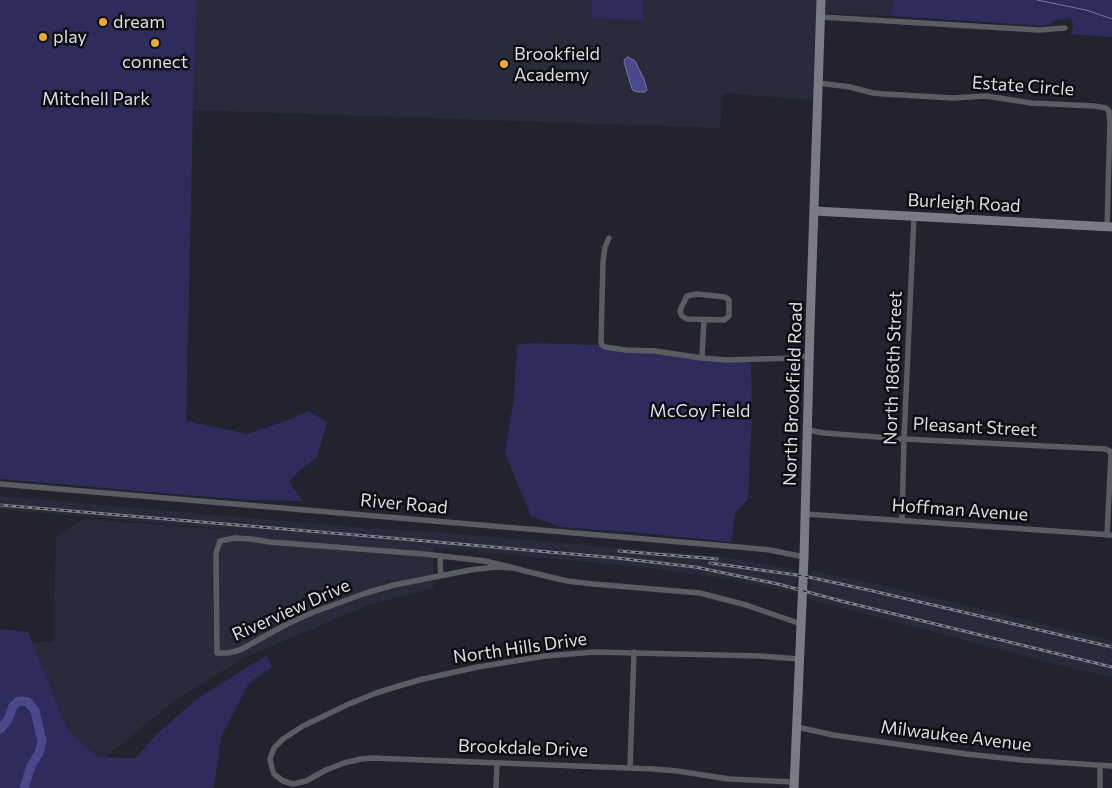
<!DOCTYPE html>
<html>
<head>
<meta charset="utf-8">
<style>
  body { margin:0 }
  canvas { display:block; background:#22232f }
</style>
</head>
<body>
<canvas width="1112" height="788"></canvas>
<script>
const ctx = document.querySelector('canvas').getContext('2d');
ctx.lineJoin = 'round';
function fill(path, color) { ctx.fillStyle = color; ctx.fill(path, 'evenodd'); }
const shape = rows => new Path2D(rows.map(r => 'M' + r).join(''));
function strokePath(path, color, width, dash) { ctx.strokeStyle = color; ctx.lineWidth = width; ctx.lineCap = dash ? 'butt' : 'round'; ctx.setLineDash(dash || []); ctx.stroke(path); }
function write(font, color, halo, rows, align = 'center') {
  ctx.font = font + ' Commissioner,sans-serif'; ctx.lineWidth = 5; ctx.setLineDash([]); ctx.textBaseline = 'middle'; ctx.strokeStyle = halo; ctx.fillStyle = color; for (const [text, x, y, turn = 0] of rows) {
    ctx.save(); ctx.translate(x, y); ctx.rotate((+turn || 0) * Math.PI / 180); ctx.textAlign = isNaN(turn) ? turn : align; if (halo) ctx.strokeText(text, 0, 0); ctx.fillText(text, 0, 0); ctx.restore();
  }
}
const built = shape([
  [197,0,893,0,892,16,818,13,814,54,813,100,723,93,720,128,193,110],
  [0,496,376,529,425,531,724,557,796,570,796,593,725,578,651,568,434,547,433,588,368,605,241,659,169,705,106,757,98,757,68,731,32,642,53,642,56,538,82,519,330,538,0,509],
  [812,571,881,585,1112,641,1112,677,1059,665,809,599]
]);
const green = shape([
  [0,0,197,0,193,110,186,421,247,434,291,419,309,411,327,422,317,457,299,471,289,482,303,501,251,500,185,495,0,479],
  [592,0,643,0,643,20,592,18],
  [893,0,1112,0,1112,37,1070,34,1073,29,1073,23,1071,19,1068,18,1056,20,1046,26,892,16],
  [529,343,599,345,749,361,751,364,752,412,748,499,735,513,731,542,642,533,560,527,531,516,505,453,514,397,517,345],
  [0,629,28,632,68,731,98,757,135,758,157,734,195,700,267,655,272,667,249,683,221,737,214,788,0,788]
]);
const water = shape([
  [628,57,635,61,644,79,647,90,645,92,639,92,634,91,632,89,624,62,625,59,628,57]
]);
const stream = shape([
  [1037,0,1086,10,1112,19]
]);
const river = shape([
  [0,729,8,720,13,706,19,701,24,701,28,702,35,711,42,741,39,753,31,766,24,788]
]);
const street = shape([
  [821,17,1039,30,1065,28],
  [819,83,850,87,873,93,884,94,953,98,986,96,1031,103,1094,106,1106,108,1109,111,1110,123,1107,227],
  [609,238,605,247,603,262,601,342,602,345,605,347,626,350,655,351,702,358,726,360,797,358,810,355],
  [697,294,725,297,729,300,729,316,724,320,687,319,682,316,680,312,681,308,687,296,697,294],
  [702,358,704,320],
  [808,430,824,433,904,439,1105,449,1110,451,1111,455,1107,535],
  [0,484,739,547,770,550,804,557],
  [805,514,1112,535],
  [902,521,904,439,914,216],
  [514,568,495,567,470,570,394,585,366,593,314,612,287,624,240,650,228,653,217,653,216,553,220,541,235,538,251,539,270,542,424,554,485,561,506,566,514,568,525,571,567,581,593,584,700,593,746,605,801,624],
  [441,576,440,562,441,556],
  [797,727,833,735,966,754,1022,760,1112,766],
  [630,767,634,652],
  [794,782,729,779,677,771,654,769,372,758,361,759,344,763,326,770,306,781,293,784,283,781,274,774,272,768,270,759,274,748,283,739,303,726,349,704,376,693,402,685,423,679,478,667,545,656,595,652,760,656,799,659],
  [496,788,497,763],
  [1100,788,1100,766]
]);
const secondary = shape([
  [815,211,1112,227],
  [794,788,804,557,810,327,821,0]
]);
const rail = shape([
  [0,505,403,539,617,558,695,567,778,584,845,602,1112,667],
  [619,551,717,559],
  [710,563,804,576,873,591,1112,647]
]);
const markers = [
  [103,22,5,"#e9ab38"],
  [43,37,5,"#e9ab38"],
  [155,43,5,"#e9ab38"],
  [504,64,5,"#e9ab38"]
];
const poiNames = [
  ["dream",113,22],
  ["play",53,37],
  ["Brookfield",514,54],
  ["Academy",514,75],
  ["connect",155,62,"center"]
];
const streetNames = [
  ["Estate Circle",1023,86,4],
  ["Burleigh Road",964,203,3],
  ["North 186th Street",893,368,-88],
  ["North Brookfield Road",793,394,-88],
  ["Pleasant Street",975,427,3],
  ["River Road",404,504,5],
  ["Hoffman Avenue",960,510,4],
  ["Riverview Drive",291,610,-24],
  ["North Hills Drive",520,648,-8],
  ["Milwaukee Avenue",956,736,7],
  ["Brookdale Drive",523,748,2]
];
const parkNames = [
  ["Mitchell Park",96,99],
  ["McCoy Field",700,411]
];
fill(built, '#292a3c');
fill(green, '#2d2c5c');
fill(water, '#4a498b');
strokePath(water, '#7675a6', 1);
strokePath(stream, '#7675a6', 1);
strokePath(river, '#4a498b', 9);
strokePath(street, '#5b5c62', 5.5);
strokePath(secondary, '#7a7b86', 9);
strokePath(rail, '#7f7f8a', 3);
strokePath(rail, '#0d0d12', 1, [4]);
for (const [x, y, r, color] of markers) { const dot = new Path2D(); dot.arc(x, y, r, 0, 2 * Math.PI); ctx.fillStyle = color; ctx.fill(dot); strokePath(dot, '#0d0d12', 2); }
write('18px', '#dcdce5', '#0d0d12', poiNames, 'left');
write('18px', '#dcdce5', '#0d0d12', streetNames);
write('18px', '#d9dbef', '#0d0d12', parkNames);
</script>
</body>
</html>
